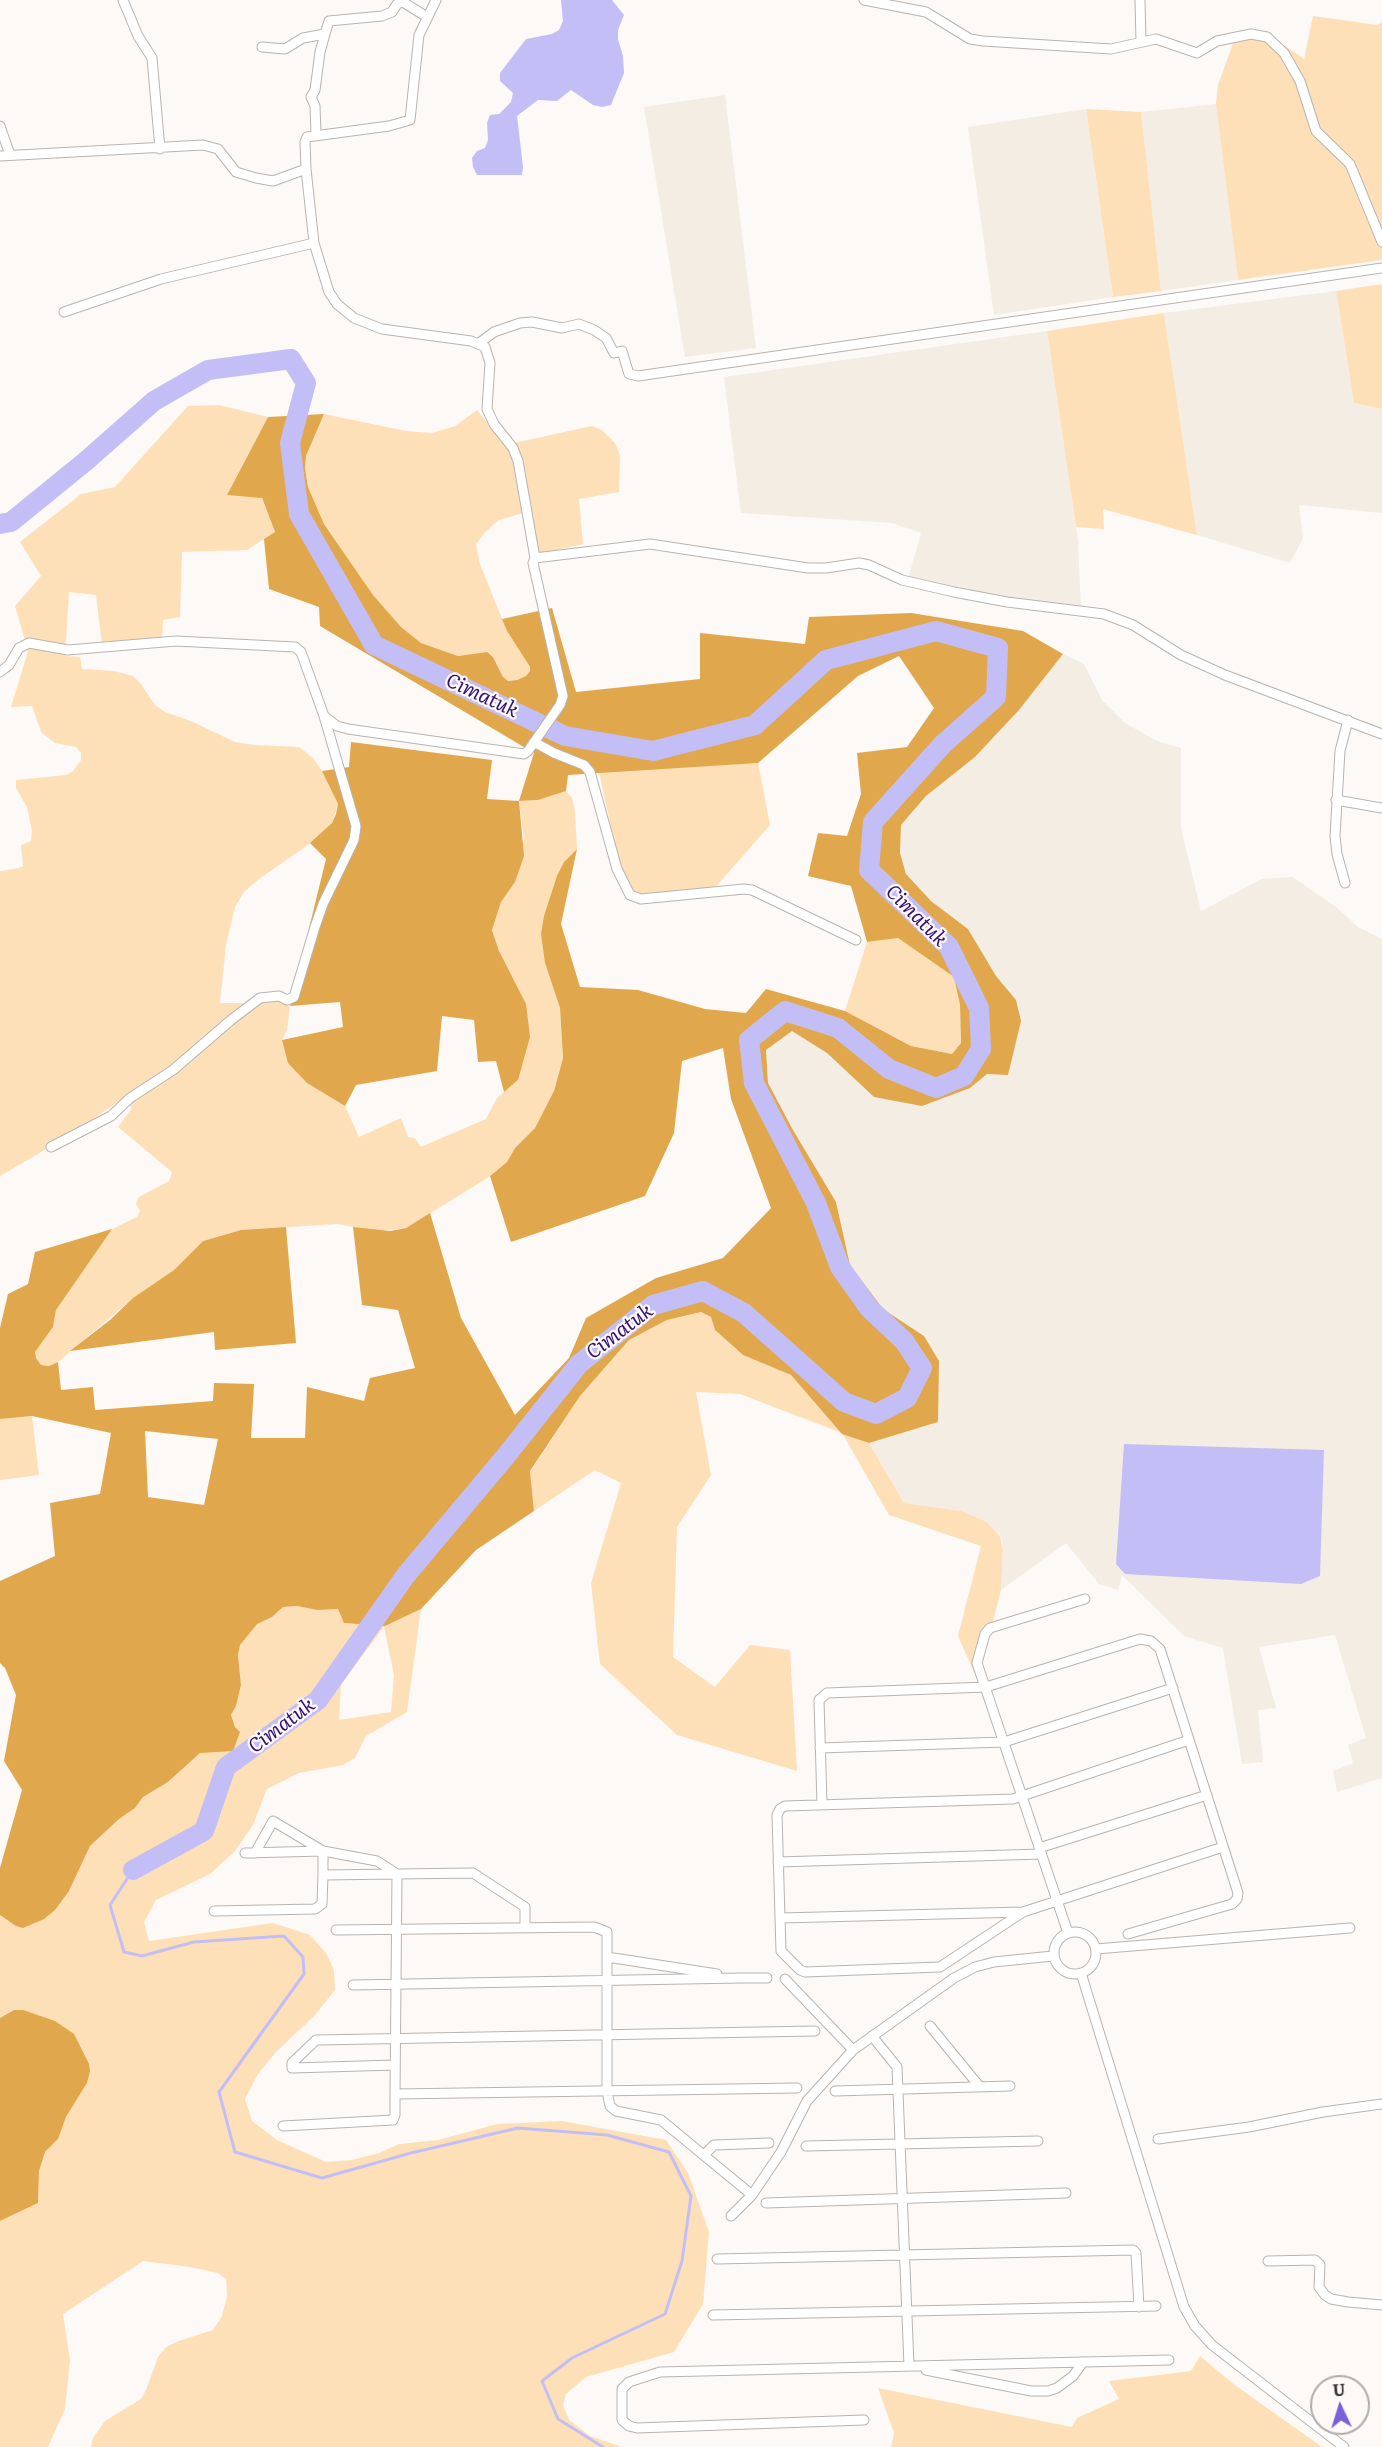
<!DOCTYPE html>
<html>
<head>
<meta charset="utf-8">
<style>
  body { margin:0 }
  #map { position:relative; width:1382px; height:2447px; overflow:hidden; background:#fcf9f6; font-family:Literata,serif }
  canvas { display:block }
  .north { position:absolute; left:1310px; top:2375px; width:60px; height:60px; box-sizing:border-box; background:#fcf9f6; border:2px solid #aeacaa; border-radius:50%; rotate:356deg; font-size:16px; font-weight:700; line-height:24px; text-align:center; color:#393837 }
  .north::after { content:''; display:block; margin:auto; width:21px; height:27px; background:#7760da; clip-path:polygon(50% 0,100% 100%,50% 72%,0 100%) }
</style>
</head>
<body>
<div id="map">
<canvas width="1382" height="2447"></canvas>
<div class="north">U</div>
</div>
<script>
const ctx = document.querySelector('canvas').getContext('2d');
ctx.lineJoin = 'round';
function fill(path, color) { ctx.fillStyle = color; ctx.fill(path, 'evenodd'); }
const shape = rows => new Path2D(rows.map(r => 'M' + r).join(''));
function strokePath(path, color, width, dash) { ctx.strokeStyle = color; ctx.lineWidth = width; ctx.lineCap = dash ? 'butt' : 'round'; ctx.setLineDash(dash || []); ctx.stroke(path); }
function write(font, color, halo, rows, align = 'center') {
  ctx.font = font + ' Literata,serif'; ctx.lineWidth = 4.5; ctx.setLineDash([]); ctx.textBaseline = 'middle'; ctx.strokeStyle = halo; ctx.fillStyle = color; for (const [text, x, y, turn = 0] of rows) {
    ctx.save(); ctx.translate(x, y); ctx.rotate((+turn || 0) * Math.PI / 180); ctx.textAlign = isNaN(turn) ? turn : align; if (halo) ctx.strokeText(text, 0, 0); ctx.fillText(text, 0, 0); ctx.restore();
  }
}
const built = shape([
  [725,95,756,348,685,357,644,107],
  [1216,104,1238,280,1161,291,1141,112],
  [1086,109,1113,297,994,315,968,127],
  [1336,291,1354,403,1382,409,1382,513,1299,505,1303,538,1290,563,1197,535,1164,313],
  [1047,331,1078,541,1081,611,908,579,921,533,892,523,741,513,724,377],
  [1063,654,1084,664,1102,700,1125,723,1157,741,1181,748,1181,828,1201,911,1262,879,1293,877,1336,907,1358,927,1382,939,1382,1778,1337,1792,1333,1771,1353,1763,1348,1745,1366,1738,1335,1635,1259,1647,1276,1708,1258,1710,1263,1762,1242,1764,1223,1648,1184,1636,1122,1575,1118,1590,1099,1584,1066,1543,1001,1590,1003,1550,1001,1536,987,1522,962,1511,904,1503,869,1443,938,1422,924,1336,883,1309,850,1265,836,1202,793,1130,768,1083,766,1050,791,1030,827,1053,874,1097,970,1088,987,1074,1016,1001,996,976,968,929,931,901,906,874,900,853,901,825,926,796,975,757,1019,710]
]);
const green = shape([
  [1313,16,1377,25,1382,22,1382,260,1238,280,1216,104,1218,85,1236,35,1278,41,1304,59],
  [1086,109,1141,112,1161,291,1113,297],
  [1382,284,1382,409,1354,403,1336,291],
  [1164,313,1197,535,1103,509,1104,529,1076,527,1047,331],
  [219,405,268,417,227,495,261,497,275,532,247,550,182,552,180,617,163,620,162,642,102,645,96,595,69,592,65,656,80,657,82,669,114,671,133,676,141,684,155,705,165,712,193,722,235,742,254,745,299,747,313,758,327,778,338,804,332,823,318,838,259,879,244,892,235,907,226,945,220,1003,262,1003,281,1000,290,1006,287,1030,282,1040,307,1083,345,1106,359,1137,401,1118,408,1137,415,1138,420,1146,423,1146,486,1119,497,1098,518,1080,499,951,492,930,501,902,515,882,524,839,519,801,538,800,566,791,572,798,575,811,577,849,564,862,545,963,560,1008,563,1058,554,1091,535,1128,515,1148,507,1162,489,1177,406,1228,377,1231,337,1224,241,1230,203,1241,174,1270,133,1298,58,1362,49,1366,41,1365,36,1358,35,1352,53,1327,56,1310,107,1234,112,1229,137,1217,140,1211,136,1204,139,1197,169,1181,172,1172,118,1127,132,1108,123,1098,72,1134,0,1176,0,871,19,868,23,866,21,845,31,841,32,831,27,807,16,788,16,780,66,775,73,771,81,760,81,753,76,747,55,743,41,732,32,706,11,707,28,651,15,606,41,576,20,542,81,494,115,487,188,406],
  [477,410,495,432,514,443,592,426,602,430,615,443,620,455,619,492,579,499,583,544,539,554,529,511,499,520,485,532,476,544,480,564,507,631,530,667,530,671,526,676,517,680,508,681,503,677,493,657,487,652,458,656,421,643,401,627,373,595,324,524,308,487,305,468,306,456,324,414,406,431,432,433,455,426],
  [758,763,770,825,713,890,642,898,624,886,599,772],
  [898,938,954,977,960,1005,961,1043,952,1054,911,1046,845,1011,867,942],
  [701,1312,711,1317,715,1330,743,1355,791,1375,842,1433,869,1443,904,1503,962,1511,987,1522,1000,1536,1003,1550,1001,1590,978,1681,958,1636,981,1546,889,1515,842,1433,740,1394,696,1392,711,1475,677,1527,673,1657,715,1687,750,1645,790,1650,797,1771,677,1735,600,1664,591,1583,621,1483,595,1470,534,1511,530,1472,580,1396,629,1340,667,1320],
  [32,1416,39,1475,0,1480,0,1419],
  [297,1606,317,1610,339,1609,345,1623,385,1626,421,1609,407,1712,366,1736,355,1758,343,1765,299,1773,267,1789,253,1825,235,1851,210,1874,156,1900,144,1922,149,1941,273,1923,310,1935,326,1953,334,1970,335,1990,315,2015,276,2052,258,2074,245,2099,252,2121,277,2140,326,2162,352,2160,379,2153,399,2144,438,2140,497,2124,562,2121,666,2140,688,2173,709,2232,703,2304,674,2352,586,2377,566,2394,563,2405,569,2420,590,2436,622,2447,91,2447,93,2438,105,2421,141,2399,146,2390,158,2357,166,2347,179,2341,213,2330,222,2316,227,2296,226,2279,218,2273,190,2267,143,2261,63,2314,70,2360,65,2409,48,2447,0,2447,0,2221,38,2203,39,2171,45,2152,58,2139,66,2117,87,2083,14,2010,0,2018,0,1915,69,1891,90,1846,119,1819,135,1808,143,1797,168,1782,200,1753,235,1727,231,1715,236,1706,241,1685,238,1655,240,1644,257,1623,272,1617,283,1607],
  [384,1627,394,1675,391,1712,339,1720,341,1684],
  [1200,2356,1232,2383,1322,2447,891,2447,894,2433,878,2388,1072,2427,1077,2418,1119,2399,1109,2381,1191,2371]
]);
const forest = shape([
  [324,414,306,456,305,468,308,487,324,524,373,595,401,627,421,643,458,656,487,652,493,657,503,677,508,681,517,680,526,676,530,671,530,667,507,631,502,619,552,608,576,692,700,679,700,633,805,644,809,617,911,613,1023,631,1063,654,1019,710,975,757,926,796,901,825,900,853,906,874,931,901,968,929,996,976,1016,1000,1021,1021,1008,1075,987,1074,970,1088,922,1106,874,1097,827,1053,792,1031,766,1050,768,1083,793,1130,836,1202,850,1265,883,1309,924,1336,939,1361,938,1422,869,1443,842,1434,791,1375,743,1355,715,1330,711,1317,701,1312,667,1320,629,1340,580,1396,530,1471,534,1511,476,1550,421,1609,385,1626,344,1623,338,1609,317,1610,297,1606,283,1607,272,1617,257,1624,240,1645,238,1655,241,1685,236,1706,231,1715,235,1727,240,1732,233,1751,200,1753,168,1782,143,1797,135,1808,119,1819,90,1846,69,1891,55,1910,44,1919,23,1928,16,1926,0,1915,0,1868,22,1790,4,1761,16,1695,5,1668,0,1663,0,1581,55,1556,50,1503,100,1494,111,1433,32,1416,0,1419,0,1328,8,1294,28,1284,35,1252,112,1229,56,1310,53,1327,35,1352,36,1358,41,1365,49,1366,58,1362,61,1390,93,1387,95,1410,213,1401,214,1383,254,1384,251,1438,305,1438,307,1387,364,1401,370,1378,415,1368,398,1310,362,1305,353,1227,390,1231,406,1228,430,1213,461,1318,515,1415,569,1358,586,1318,656,1278,723,1258,771,1208,731,1099,723,1048,682,1061,674,1133,645,1196,511,1242,490,1176,507,1162,515,1148,535,1128,554,1091,563,1058,560,1008,545,963,541,934,544,916,557,876,564,862,577,849,561,924,580,987,638,990,705,1009,746,1013,766,989,845,1011,911,1046,952,1054,961,1043,960,1005,954,977,898,938,867,942,851,886,808,876,818,833,847,836,861,794,857,753,907,747,934,708,899,656,858,676,758,763,568,775,566,791,538,800,519,801,524,856,515,882,501,902,492,930,499,951,526,1004,530,1037,518,1080,504,1092,496,1061,478,1062,474,1020,442,1016,437,1071,356,1085,345,1106,307,1083,288,1063,282,1040,343,1027,340,1002,290,1006,326,859,310,843,332,823,336,814,338,804,322,771,349,767,351,742,492,760,487,799,519,801,534,753,320,626,319,607,269,589,264,539,275,532,262,498,227,495,268,417],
  [145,1431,218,1439,204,1505,148,1497],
  [286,1227,296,1343,215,1350,214,1332,70,1351,110,1320,133,1298,174,1270,203,1241,241,1230],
  [14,2010,23,2010,55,2021,74,2034,89,2064,90,2071,87,2083,66,2117,58,2139,45,2152,39,2171,38,2203,0,2221,0,2018]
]);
const water = shape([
  [561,0,612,0,624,15,618,30,618,39,623,56,624,73,611,105,602,107,593,105,571,90,557,101,538,100,517,116,523,167,522,175,477,175,473,167,472,158,477,151,485,148,488,140,487,123,490,115,499,114,511,102,513,93,500,81,500,73,526,39,552,34,559,30,563,21],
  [1124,1444,1324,1450,1320,1576,1301,1584,1125,1574,1116,1564]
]);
const stream = shape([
  [133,1870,110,1905,124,1952,142,1956,194,1942,284,1936,303,1957,304,1974,219,2092,235,2152,322,2178,411,2153,518,2128,607,2135,669,2152,691,2196,682,2261,665,2314,572,2358,542,2381,558,2419,603,2447]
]);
const river = shape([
  [0,524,11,522,86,461,154,401,208,370,291,359,306,383,290,443,299,514,374,645,565,736,653,751,755,725,826,660,936,631,998,648,996,697,943,744,873,822,869,870,949,947,979,1008,981,1049,964,1076,936,1088,889,1069,838,1028,785,1011,749,1040,754,1083,816,1203,840,1267,869,1308,904,1341,922,1368,907,1398,876,1414,844,1402,744,1313,703,1291,653,1305,579,1364,505,1457,406,1575,318,1700,226,1767,204,1831,133,1870]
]);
const street = shape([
  [123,0,138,36,152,58,160,149],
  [436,0,419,35,410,120,389,126,307,137,305,142,306,169,314,243,329,292,337,304,354,318,382,329,471,341,485,347,490,363,487,409,494,424,513,448,518,461,535,558],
  [864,0,926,12,970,39,983,41,1111,49,1156,39,1197,53,1217,41,1251,34,1267,37,1284,53,1300,81,1316,131,1350,164,1382,242],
  [1140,0,1141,42],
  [262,47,285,49,303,38,325,34,329,21,382,16,392,12,397,4,403,2,427,17],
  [0,126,10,155],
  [316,134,315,106,311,97,315,90,320,52,325,34],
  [0,156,203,145,218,149,236,172,256,178,273,181,306,169],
  [64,312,161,279,314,243],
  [478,344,494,332,520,323,532,322,562,328,579,324,594,330,606,338,614,353,622,351,629,374,638,376,1382,268],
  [0,672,9,665,19,648,29,643,68,650,176,641,295,647,301,652,324,716,356,826,354,840,323,904,315,927,294,997,287,1000,279,996,260,998,231,1020,173,1070,130,1098,111,1116,51,1147],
  [324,716,337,726,348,729,524,754,528,751,560,705,563,696,533,563,535,558,650,544,808,568,826,568,859,563,869,565,902,580,954,592,1007,602,1104,614,1133,625,1181,655,1225,675,1382,734],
  [534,742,554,753,584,765,590,772,617,869,630,895,641,899,744,889,752,890,856,940],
  [1336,800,1382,808],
  [1345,883,1337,854,1335,836,1340,751,1348,720],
  [820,1748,1004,1742,1173,1688],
  [822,1805,819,1700,827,1693,986,1687,1140,1639,1151,1641,1160,1649,1238,1893,1237,1899,1232,1904,1128,1934],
  [1039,1848,1207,1795],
  [245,1853,323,1851,377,1861,397,1874,473,1873,525,1907,525,1928],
  [255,1853,273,1821,323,1851,323,1875,397,1874,395,2094,797,2088],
  [778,1862,1041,1854],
  [214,1911,315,1909,322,1904,323,1875],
  [1023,1912,940,1967,805,1972,800,1970,781,1951,777,1815,780,1809,785,1806,1013,1799,1189,1740],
  [780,1918,1023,1912,1223,1847],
  [336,1930,594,1927,607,1932,607,2091,610,2106,616,2111,661,2120,752,2195],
  '1054 1953a21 21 0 1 1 42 0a21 21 0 1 1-42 0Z',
  [1068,1933,977,1663,985,1634,990,1628,1085,1599],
  [1096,1949,1350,1928],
  [607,1957,717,1974],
  [1081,1973,1184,2307,1195,2326,1212,2345,1344,2447],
  [737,1978,767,1978],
  [785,1979,853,2050],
  [353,1985,741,1978],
  [930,2026,980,2087],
  [872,2036,897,2067,909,2366],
  [395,2065,292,2068,292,2063,316,2040,815,2031],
  [835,2091,1010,2086],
  [283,2126,393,2120,395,2115,395,2094],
  [1158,2139,1249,2127,1323,2112,1382,2104],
  [806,2146,1038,2141],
  [705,2154,714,2145,769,2143],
  [766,2203,1066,2193],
  [731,2216,752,2195,781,2152,807,2101,853,2050,954,1978,975,1967,994,1962,1053,1956],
  [717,2259,1133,2250,1136,2253,1139,2307],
  [1268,2261,1315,2260,1320,2265,1319,2287,1325,2295,1331,2299,1348,2302,1382,2305],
  [713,2315,1156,2306],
  [926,2370,1031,2391,1048,2391,1057,2388,1073,2376,1083,2362],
  [864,2420,637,2428,629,2426,622,2420,622,2389,629,2382,660,2372,1169,2360]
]);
const waterNames = [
  ["Cimatuk",482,696,25],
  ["Cimatuk",916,916,45],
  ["Cimatuk",620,1332,-37],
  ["Cimatuk",282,1726,-37]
];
fill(built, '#f4ede3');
fill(green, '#fee0b8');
fill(forest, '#e1a74c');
fill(water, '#c3bff6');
strokePath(stream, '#c3bff6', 3);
strokePath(river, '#c3bff6', 20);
strokePath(street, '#b7b4b1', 11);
strokePath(street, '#fff', 9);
write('italic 20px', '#321077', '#fcf9f6', waterNames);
</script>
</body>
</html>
